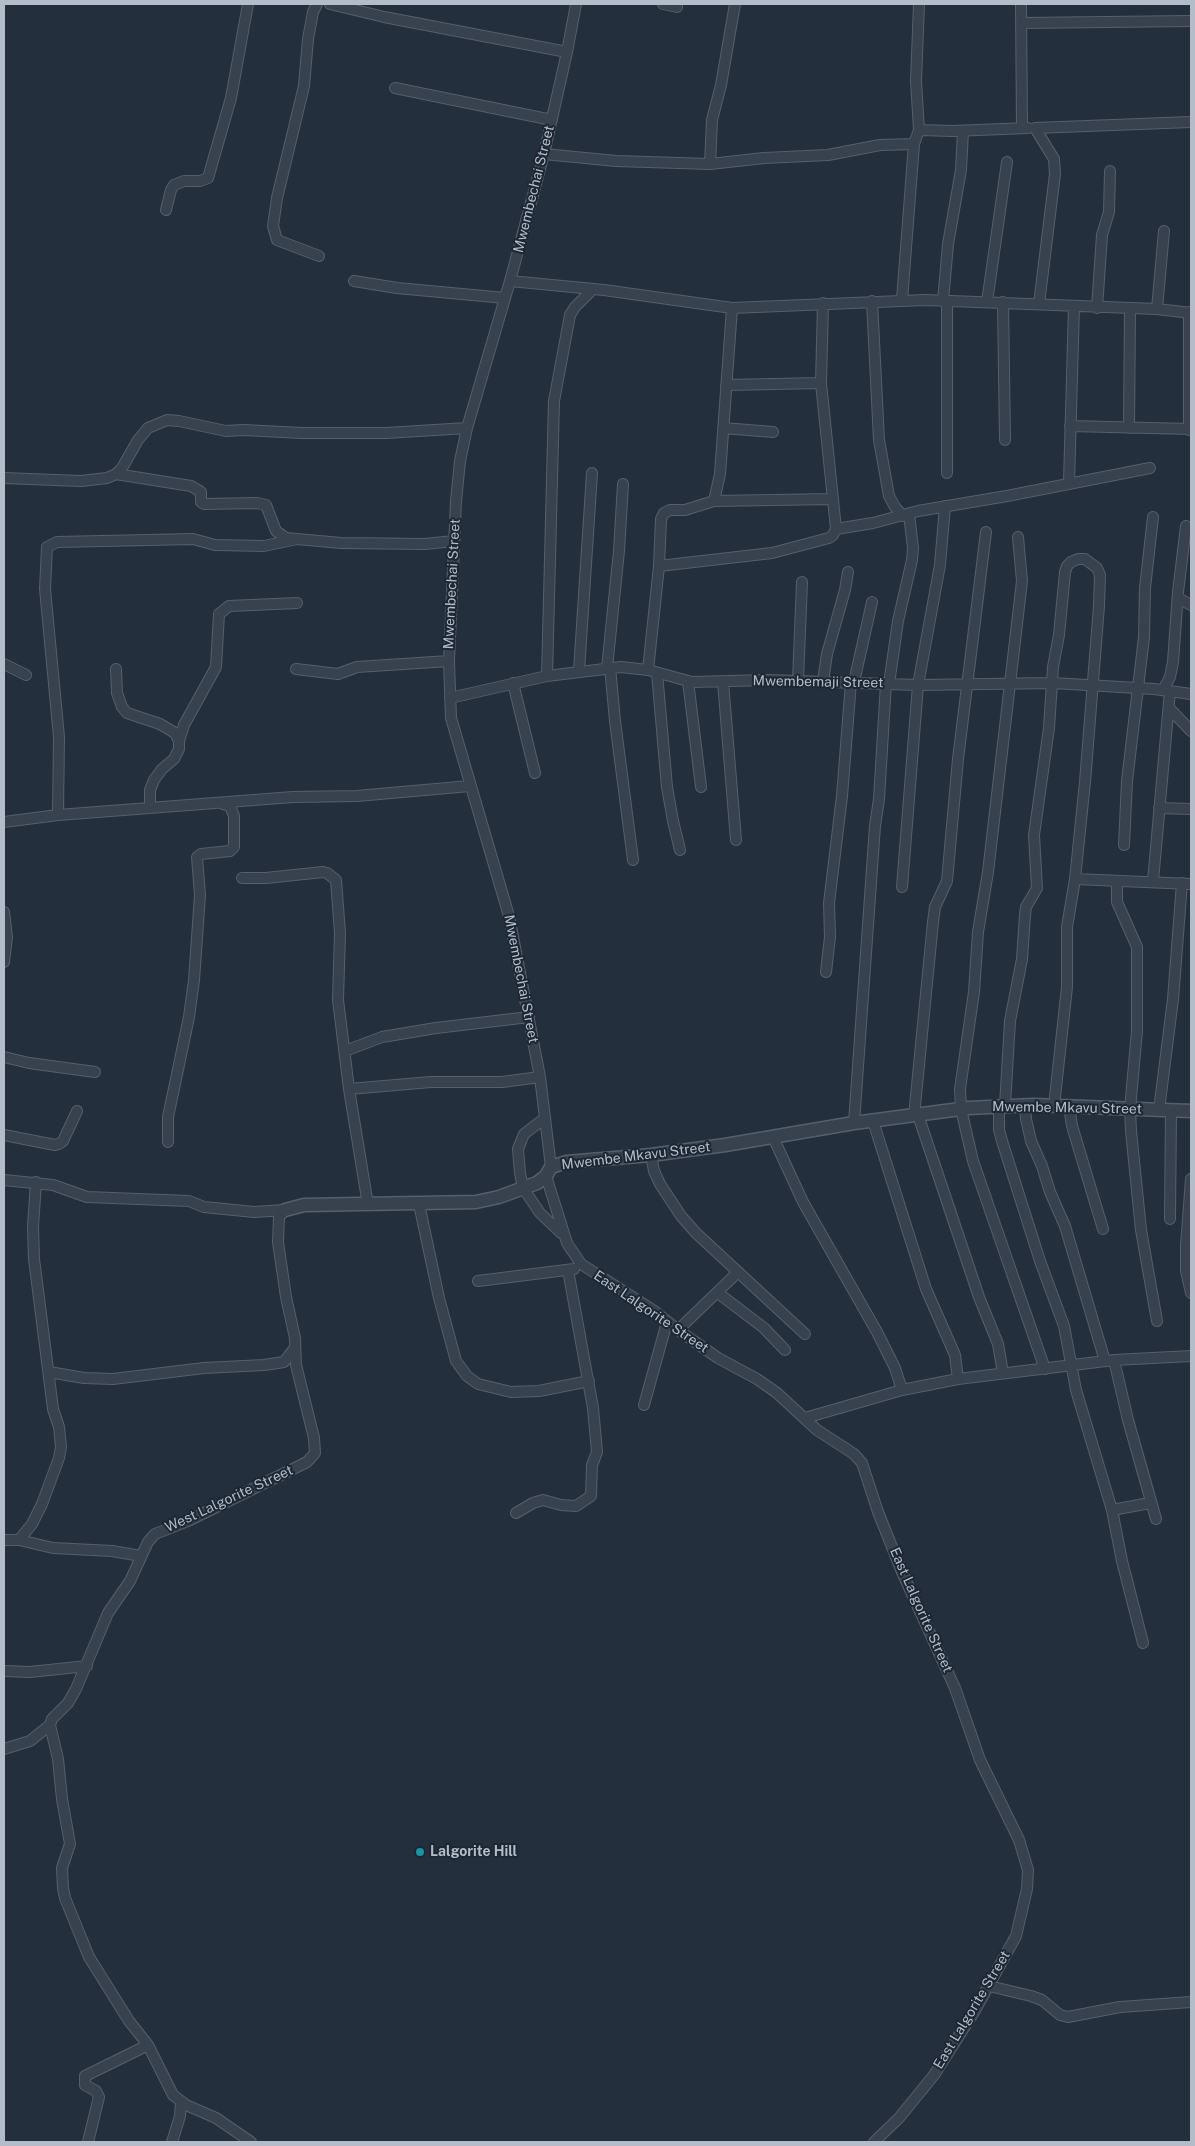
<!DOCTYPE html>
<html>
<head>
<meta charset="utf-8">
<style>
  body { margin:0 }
  #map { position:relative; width:1195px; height:2146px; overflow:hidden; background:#242f3e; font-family:"Public Sans",sans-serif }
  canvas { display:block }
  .frame { position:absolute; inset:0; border:5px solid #b4bcc9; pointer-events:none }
</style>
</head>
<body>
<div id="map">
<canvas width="1195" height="2146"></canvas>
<div class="frame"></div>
</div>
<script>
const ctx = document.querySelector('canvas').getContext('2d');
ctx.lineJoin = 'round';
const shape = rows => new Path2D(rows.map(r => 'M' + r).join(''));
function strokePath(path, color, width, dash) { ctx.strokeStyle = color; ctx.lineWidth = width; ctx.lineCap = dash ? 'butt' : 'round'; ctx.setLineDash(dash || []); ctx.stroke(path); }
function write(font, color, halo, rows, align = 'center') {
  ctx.font = font + ' "Public Sans",sans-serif'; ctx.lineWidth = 4; ctx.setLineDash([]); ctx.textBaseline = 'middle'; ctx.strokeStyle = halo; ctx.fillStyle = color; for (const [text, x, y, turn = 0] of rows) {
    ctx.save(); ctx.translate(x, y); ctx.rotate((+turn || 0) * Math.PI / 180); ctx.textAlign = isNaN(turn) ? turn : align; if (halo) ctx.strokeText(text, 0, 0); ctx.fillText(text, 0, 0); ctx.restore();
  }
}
const minor = shape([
  [317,4,313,12,308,39,304,86,277,198,273,226,277,240,319,256],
  [330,4,384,17,567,52],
  [663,4,677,7],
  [1021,4,1022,128],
  [1022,23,1191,21],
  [395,88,552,120],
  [919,130,953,131,1028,128],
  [544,154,616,161,710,164,764,158,828,155,880,145,914,144],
  [710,164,712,120,721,85,735,4],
  [166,210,171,190,174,185,184,181,200,181,208,178,231,98,248,4],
  [354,281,397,288,505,298],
  [510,281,604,290,732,308,925,300,1157,309,1191,313],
  [902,300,914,144,919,130,916,81,919,4],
  [872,301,879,440,889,496,895,507,903,516],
  [943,301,948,244,961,170,963,131],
  [947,301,947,473],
  [987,302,1007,162],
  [1003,302,1005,440],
  [1039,304,1055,174,1054,159,1035,128,1191,122],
  [1097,308,1102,235,1109,212,1110,171],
  [1157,309,1164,231],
  [726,385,821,383],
  [1070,426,1191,429],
  [723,428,773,432],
  [1129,428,1130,309],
  [1189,430,1189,312],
  [116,474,191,486,201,492,201,502,204,504,257,503,266,505,276,531,286,538,341,543,425,544,454,541],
  [4,478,81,481,107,478,116,474,122,468,138,440,148,428,167,420,179,421,226,431,243,430,302,433,386,433,467,428],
  [1069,482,1074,307],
  [714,501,720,474,732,308],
  [836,529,873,523,918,511,1007,496,1150,468],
  [1018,537,1022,581,988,872,978,932,974,992,960,1089,961,1109,973,1161,1045,1369],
  [659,566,772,553,829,538,833,535,836,529,821,383,823,303],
  [1178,598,1191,605],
  [4,664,26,675],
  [610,667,615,721,633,860],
  [607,668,619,551,623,484],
  [116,669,117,693,122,707,127,713,160,724,175,733,179,741,179,749,174,759,162,769,154,780,150,790,150,808],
  [296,669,338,674,357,667,449,661],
  [648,670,659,566,661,519,664,513,670,510,685,510,714,501,832,499],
  [579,671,592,473],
  [657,673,667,787,673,821,680,850],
  [547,676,554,401,570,315,575,307,593,289],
  [798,680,802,582],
  [688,681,701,787],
  [823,681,827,654,845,590,848,572],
  [723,682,736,840],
  [854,682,872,602],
  [513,683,535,773],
  [889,684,898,621,912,560,913,548,909,514],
  [1163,690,1170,677,1173,662,1178,592,1186,526],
  [450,698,547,676,621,667,648,670,692,682,767,680,918,685,1053,683,1154,689,1191,694],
  [1169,708,1191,731],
  [179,741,184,725,216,667,219,614,229,606,297,603],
  [1159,808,1191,809],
  [58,815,59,737,45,589,47,547,57,542,193,539,215,545,264,546,297,539],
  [4,822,58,815,293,797,357,796,470,786],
  [1124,845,1127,781,1144,637,1145,588,1153,517],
  [242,878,266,878,323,872,327,873,336,880,340,933,338,1000,349,1089,368,1205],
  [1075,879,1191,884],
  [1117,881,1117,902,1137,947,1137,1031,1130,1109,1131,1131,1141,1230,1157,1321],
  [1153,881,1170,691],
  [902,887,918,685,940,565,945,506],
  [4,912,7,937,4,962],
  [826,972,830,937,829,903,842,796,851,682],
  [345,1051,382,1037,436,1028,529,1017],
  [4,1057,29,1063,95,1072],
  [349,1089,431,1082,502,1082,540,1077],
  [999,1105,999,1130,1002,1141,1040,1261,1064,1326,1076,1390,1112,1510,1122,1561,1143,1643],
  [1005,1105,1010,1021,1022,959,1025,915,1026,907,1037,888,1034,835,1049,728,1053,667,1059,635,1065,572,1067,566,1071,562,1078,559,1085,559,1097,568,1100,575,1099,606,1085,782,1075,879,1067,927,1067,987,1054,1106],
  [1025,1105,1026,1119,1031,1141,1042,1166,1050,1192,1065,1226,1105,1361],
  [1069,1106,1072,1126,1103,1229],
  [1159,1110,1173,999,1182,883],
  [918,1115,979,1297,998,1344,1003,1373],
  [914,1116,933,922,935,907,947,881,958,759,986,532],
  [545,1118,524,1134,518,1149,520,1173,523,1188,540,1213,561,1233],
  [873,1121,926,1289,955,1355,958,1379],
  [854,1123,875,826,879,799,886,683],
  [4,1135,55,1145,59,1144,63,1141,77,1111],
  [773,1137,803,1202,877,1332,895,1368,902,1390],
  [168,1142,168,1117,189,1017,194,980,200,895,197,857,201,854,230,851,234,847,234,816,230,806,223,804],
  [651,1155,654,1171,660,1184,681,1216,696,1233,805,1334],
  [551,1167,540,1077,509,916,451,718,449,661,456,501,460,461,467,428,510,281,544,154,567,52,576,4],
  [546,1176,567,1243,581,1264,653,1310,678,1330,718,1358,757,1379,777,1393,817,1430,854,1454,862,1463,878,1512,902,1572,955,1688,980,1760,1019,1840,1028,1870,1027,1889,1016,1936,974,2012,934,2075,899,2118,874,2142],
  [1191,1179,1186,1245,1186,1271,1191,1293],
  [4,1180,53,1185,87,1197,189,1201,204,1207,254,1212,285,1210],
  [419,1204,439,1298,456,1361,467,1376,478,1384,511,1392,539,1391,589,1381],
  [1170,1219,1171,1110],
  [478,1281,574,1269],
  [718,1293,764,1328,785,1350],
  [678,1330,737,1273],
  [1114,1360,1128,1420,1156,1519],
  [49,1372,84,1378,113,1379,204,1368,264,1365,284,1362,294,1349],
  [644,1405,667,1322],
  [805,1418,902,1390,958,1379,1114,1360,1191,1356],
  [1112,1510,1150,1503],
  [516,1513,533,1503,543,1500,561,1505,576,1506,591,1496,592,1465,597,1452,593,1408,568,1270],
  [4,1540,19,1540,53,1548,112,1551,141,1556],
  [19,1540,32,1524,42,1504,59,1458,61,1447,59,1427,53,1409,34,1259,33,1226,36,1182],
  [4,1671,30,1672,87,1666],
  [4,1749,30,1741,50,1725],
  [989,1986,1031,1996,1042,2000,1060,2015,1068,2017,1120,2007,1191,2002],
  [88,2142,99,2097,96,2091,85,2085,85,2076,148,2045],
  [172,2142,180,2116,181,2102],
  [251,2142,216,2118,186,2105,173,2095,148,2045,129,2021,89,1957,65,1898,63,1888,62,1868,70,1844,62,1799,58,1759,50,1725,52,1719,68,1703,76,1689,108,1613,130,1581,148,1542,155,1534,188,1521,307,1462,315,1453,314,1438,296,1365,295,1338,286,1297,278,1242,279,1217,285,1210]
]);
const tertiary = shape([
  [285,1210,304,1205,476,1202,499,1197,537,1183,546,1176,551,1167,567,1162,651,1155,725,1145,854,1123,968,1108,1033,1105,1191,1111]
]);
const markers = [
  [420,1852,5,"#0f9aa8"]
];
const streetNames = [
  ["Mwembechai Street",534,189,-76],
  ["Mwembechai Street",452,584,-87],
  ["Mwembemaji Street",818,682,1],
  ["Mwembechai Street",521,979,79],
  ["Mwembe Mkavu Street",1067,1108,1],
  ["Mwembe Mkavu Street",636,1156,-7],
  ["East Lalgorite Street",651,1312,34],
  ["West Lalgorite Street",229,1499,-25],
  ["East Lalgorite Street",921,1610,66],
  ["East Lalgorite Street",972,2010,-59]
];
const poiNames = [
  ["Lalgorite Hill",430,1852]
];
strokePath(minor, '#565f6c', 12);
strokePath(tertiary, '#565f6c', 15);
strokePath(minor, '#38414e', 10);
strokePath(tertiary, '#38414e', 12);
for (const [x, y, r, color] of markers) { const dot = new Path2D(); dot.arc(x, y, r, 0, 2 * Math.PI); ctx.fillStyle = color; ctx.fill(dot); strokePath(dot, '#1d2633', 2); }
write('14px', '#b4bcc9', '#1d2633', streetNames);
write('bold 14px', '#b4bcc9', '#1d2633', poiNames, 'left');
</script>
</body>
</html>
